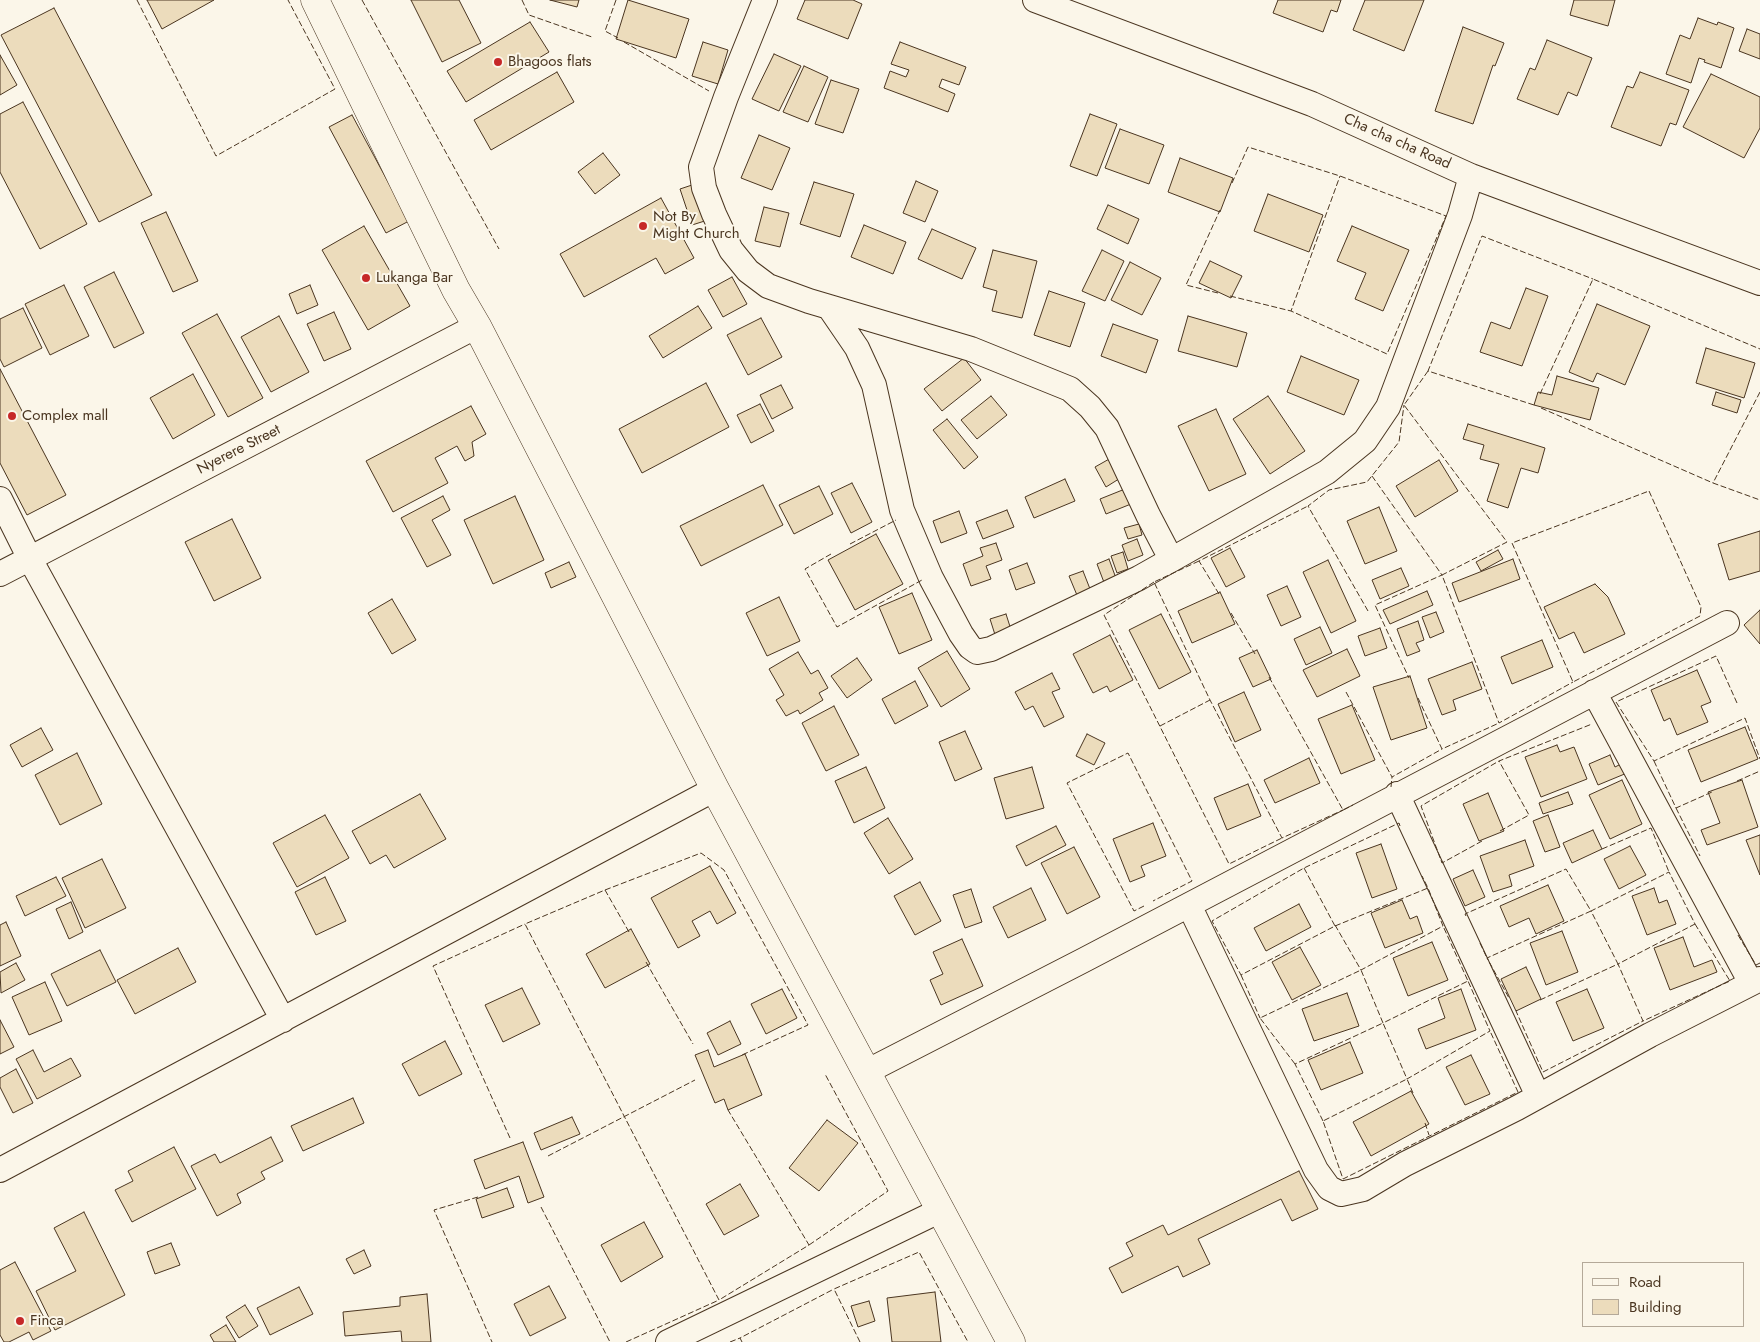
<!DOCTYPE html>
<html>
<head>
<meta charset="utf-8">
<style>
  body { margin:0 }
  #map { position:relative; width:1760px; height:1342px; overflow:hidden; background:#fbf6e9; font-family:Jost,sans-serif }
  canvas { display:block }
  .legend { position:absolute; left:1582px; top:1262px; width:162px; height:65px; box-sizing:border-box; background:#fbf6e9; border:1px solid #b4a999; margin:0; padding:6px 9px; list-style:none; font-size:15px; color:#4a3520 }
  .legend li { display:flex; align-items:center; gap:10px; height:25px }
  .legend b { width:25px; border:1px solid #b4a999 }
</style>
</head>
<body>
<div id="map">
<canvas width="1760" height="1342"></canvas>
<ul class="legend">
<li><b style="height:6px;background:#fbf6e9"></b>Road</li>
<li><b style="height:14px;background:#ecdcbc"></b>Building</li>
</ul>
</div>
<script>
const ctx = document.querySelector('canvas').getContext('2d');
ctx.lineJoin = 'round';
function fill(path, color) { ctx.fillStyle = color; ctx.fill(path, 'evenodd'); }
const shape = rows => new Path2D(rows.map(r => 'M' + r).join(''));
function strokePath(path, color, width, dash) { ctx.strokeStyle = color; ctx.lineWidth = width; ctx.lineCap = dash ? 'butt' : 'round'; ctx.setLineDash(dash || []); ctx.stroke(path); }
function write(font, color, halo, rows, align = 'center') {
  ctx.font = font + ' Jost,sans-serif'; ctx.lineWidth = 4; ctx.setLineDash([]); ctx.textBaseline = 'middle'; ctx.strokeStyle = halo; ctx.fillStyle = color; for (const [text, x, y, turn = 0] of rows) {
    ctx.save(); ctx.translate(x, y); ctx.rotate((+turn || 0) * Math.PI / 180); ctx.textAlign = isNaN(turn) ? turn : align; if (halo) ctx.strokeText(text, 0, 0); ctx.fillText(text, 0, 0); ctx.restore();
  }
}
const building = shape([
  [147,0,214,0,162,29,147,0],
  [411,0,459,0,481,43,442,62,411,0],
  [550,0,579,0,577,7,550,0],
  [628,0,689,19,676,58,616,39,628,0],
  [805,0,853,0,862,4,848,39,797,19,805,0],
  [1278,0,1341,0,1337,12,1331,10,1323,32,1273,13,1278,0],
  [1365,0,1424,0,1404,51,1353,30,1365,0],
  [1574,0,1615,0,1608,26,1570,15,1574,0],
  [54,8,152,195,99,222,1,35,54,8],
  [1698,18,1717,25,1718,22,1734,28,1721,68,1704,62,1705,60,1699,58,1691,83,1666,74,1680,35,1690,39,1698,18],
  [530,22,549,52,466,102,447,71,530,22],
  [1463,27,1504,43,1495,66,1493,65,1473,124,1435,111,1463,27],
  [1747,29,1760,34,1760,59,1739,51,1747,29],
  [1547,40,1592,58,1577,96,1568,92,1558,115,1517,99,1530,68,1535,70,1547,40],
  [703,42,728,50,718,84,692,76,703,42],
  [900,42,966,67,959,85,942,79,939,87,955,94,948,112,884,88,890,71,906,77,909,70,891,64,900,42],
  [774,54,801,66,779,111,752,99,774,54],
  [0,55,17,85,0,95,0,55],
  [804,66,828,77,808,122,783,112,804,66],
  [557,72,574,102,491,150,474,120,557,72],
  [1640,72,1689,90,1676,125,1670,123,1661,146,1611,127,1627,86,1633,88,1640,72],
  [1711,74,1760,97,1760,128,1744,158,1683,127,1711,74],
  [831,80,859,89,843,133,815,124,831,80],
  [23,102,87,224,40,249,0,172,0,114,23,102],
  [1090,114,1117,124,1097,176,1070,166,1090,114],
  [352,115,409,221,386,233,329,127,352,115],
  [1120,129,1164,145,1149,184,1105,168,1120,129],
  [759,135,790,148,772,190,741,178,759,135],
  [603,153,620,175,595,194,578,172,603,153],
  [1180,158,1233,178,1220,212,1168,192,1180,158],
  [916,181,938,191,925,222,903,213,916,181],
  [814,182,854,194,840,237,800,224,814,182],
  [698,183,711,219,692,225,680,189,698,183],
  [1268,194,1323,215,1309,252,1254,231,1268,194],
  [661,198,694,258,665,274,656,258,584,297,560,254,661,198],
  [1108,205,1139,219,1128,244,1097,229,1108,205],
  [764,207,789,213,780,247,755,241,764,207],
  [166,212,198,281,173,292,141,223,166,212],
  [864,225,906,242,893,274,851,257,864,225],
  [364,226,410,306,368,330,322,250,364,226],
  [1352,226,1409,250,1383,311,1355,299,1366,273,1337,261,1352,226],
  [932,229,976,248,962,279,918,259,932,229],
  [993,250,1037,261,1022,318,992,311,997,291,983,287,993,250],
  [1102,250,1124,261,1105,301,1082,291,1102,250],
  [1210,261,1242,276,1231,298,1199,283,1210,261],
  [1130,262,1161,278,1142,315,1111,300,1130,262],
  [114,272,144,333,114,348,84,287,114,272],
  [732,277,747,304,723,317,708,290,732,277],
  [64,285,89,336,50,355,25,304,64,285],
  [310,285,318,305,297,314,289,294,310,285],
  [1526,288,1548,296,1522,366,1480,352,1491,322,1510,329,1526,288],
  [1049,291,1085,303,1070,347,1034,335,1049,291],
  [1597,304,1650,326,1625,385,1597,373,1593,382,1569,372,1597,304],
  [698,306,712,328,663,358,649,336,698,306],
  [23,308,42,348,4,367,0,359,0,319,23,308],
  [334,312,351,349,324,361,307,324,334,312],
  [217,314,263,398,228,417,182,333,217,314],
  [279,316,309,372,271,392,241,337,279,316],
  [1188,316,1247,333,1237,367,1178,351,1188,316],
  [761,318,782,357,748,375,727,335,761,318],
  [1113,324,1158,340,1146,373,1101,356,1113,324],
  [1706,348,1755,363,1744,398,1696,383,1706,348],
  [1301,356,1359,380,1344,415,1287,392,1301,356],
  [964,358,981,380,942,411,924,389,964,358],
  [0,369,66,495,27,515,0,463,0,369],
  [193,374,215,415,173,439,150,398,193,374],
  [1557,376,1599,388,1590,420,1534,405,1538,392,1552,395,1557,376],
  [706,383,729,427,642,473,619,429,706,383],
  [781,385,793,408,772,419,760,395,781,385],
  [1716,392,1741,400,1737,413,1712,405,1716,392],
  [991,396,1007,415,977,439,961,420,991,396],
  [1268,396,1305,451,1270,474,1233,419,1268,396],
  [760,404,774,431,751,443,737,415,760,404],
  [471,406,486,434,472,442,474,456,465,461,457,446,435,458,448,483,393,512,366,461,471,406],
  [1216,409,1246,474,1209,491,1178,426,1216,409],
  [947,419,978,457,964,469,933,430,947,419],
  [1468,424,1545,448,1538,473,1521,468,1508,508,1487,501,1499,464,1480,459,1484,445,1463,439,1468,424],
  [1111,458,1122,477,1106,487,1095,467,1111,458],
  [1439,460,1458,491,1415,517,1396,486,1439,460],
  [1065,479,1075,501,1034,518,1025,497,1065,479],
  [852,483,872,522,851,533,831,493,852,483],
  [763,485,783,525,701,566,680,526,763,485],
  [819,486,833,514,794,534,779,505,819,486],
  [1125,489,1131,504,1106,514,1100,499,1125,489],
  [443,496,450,510,432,520,451,555,427,567,401,518,443,496],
  [515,496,544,560,493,584,464,520,515,496],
  [1379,507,1397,551,1365,564,1347,521,1379,507],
  [1007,510,1014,527,983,539,976,522,1007,510],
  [959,511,967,533,941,543,933,521,959,511],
  [232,519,261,578,214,601,185,542,232,519],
  [1139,524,1142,535,1128,539,1124,528,1139,524],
  [1760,531,1760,571,1729,580,1718,544,1760,531],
  [876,534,903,584,855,610,828,560,876,534],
  [1137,539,1143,555,1128,561,1122,545,1137,539],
  [996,543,1002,560,986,566,991,579,971,586,963,564,983,556,980,548,996,543],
  [1230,548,1245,577,1226,587,1211,558,1230,548],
  [1498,550,1503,559,1481,571,1476,562,1498,550],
  [1123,552,1128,569,1117,573,1111,556,1123,552],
  [1109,559,1117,581,1105,585,1097,564,1109,559],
  [1513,559,1520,579,1459,602,1452,583,1513,559],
  [1328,560,1356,621,1331,633,1303,572,1328,560],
  [569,562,576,577,551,588,545,573,569,562],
  [1027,563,1035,583,1016,590,1009,570,1027,563],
  [1401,568,1409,586,1380,599,1372,580,1401,568],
  [1083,571,1092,594,1079,600,1069,576,1083,571],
  [1595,584,1608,597,1625,634,1584,653,1574,632,1559,639,1544,607,1595,584],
  [1287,586,1301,617,1281,626,1267,595,1287,586],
  [1427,591,1433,605,1390,624,1383,610,1427,591],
  [1220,592,1235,624,1192,643,1178,611,1220,592],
  [912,593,932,640,899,654,879,607,912,593],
  [779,597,800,641,767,656,746,613,779,597],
  [392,599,416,640,392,654,368,613,392,599],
  [1760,610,1760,644,1744,625,1760,610],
  [1436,612,1444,632,1430,638,1422,617,1436,612],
  [1006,614,1013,636,997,641,990,619,1006,614],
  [1161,614,1191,672,1159,689,1129,630,1161,614],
  [1418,621,1424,640,1416,643,1420,651,1407,656,1397,629,1418,621],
  [1320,627,1332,653,1306,665,1294,639,1320,627],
  [1380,628,1387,648,1365,656,1358,636,1380,628],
  [1110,635,1133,680,1110,692,1107,686,1093,693,1073,654,1110,635],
  [1542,640,1553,667,1512,684,1501,657,1542,640],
  [1347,649,1360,676,1317,697,1303,670,1347,649],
  [1257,650,1271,679,1253,687,1239,658,1257,650],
  [947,651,970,689,941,707,918,668,947,651],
  [798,652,811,674,818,670,828,688,819,693,823,700,800,714,798,710,786,716,776,700,784,695,769,669,798,652],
  [857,658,872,680,847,698,831,676,857,658],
  [1472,662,1482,689,1453,700,1456,710,1442,715,1428,679,1472,662],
  [1697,670,1711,702,1701,706,1708,722,1677,735,1670,718,1664,721,1651,690,1697,670],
  [1052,673,1060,689,1052,692,1064,717,1044,727,1033,706,1025,710,1015,692,1052,673],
  [1410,676,1427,728,1391,740,1373,687,1410,676],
  [915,681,928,706,895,724,882,699,915,681],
  [1244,692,1261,730,1235,742,1218,704,1244,692],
  [1352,705,1375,760,1341,774,1318,719,1352,705],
  [834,706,859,755,826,771,802,723,834,706],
  [1745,727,1758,759,1701,782,1688,750,1745,727],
  [41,728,53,750,22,767,10,745,41,728],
  [965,731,982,769,955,781,939,742,965,731],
  [1087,734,1105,743,1094,765,1076,756,1087,734],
  [1557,745,1560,752,1574,747,1587,779,1541,797,1525,757,1557,745],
  [77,753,102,804,60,825,35,775,77,753],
  [1610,755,1615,767,1623,763,1627,773,1598,785,1589,764,1610,755],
  [1309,758,1320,783,1275,803,1264,780,1309,758],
  [866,767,885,808,854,823,835,781,866,767],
  [1032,767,1044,808,1006,819,994,778,1032,767],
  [1622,780,1642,824,1610,839,1589,795,1622,780],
  [1742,780,1758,827,1707,845,1701,830,1720,823,1708,792,1742,780],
  [1248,784,1261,816,1227,830,1214,798,1248,784],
  [1568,792,1573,804,1543,814,1539,803,1568,792],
  [1488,793,1504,831,1479,841,1463,804,1488,793],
  [420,794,446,839,394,868,386,855,370,864,352,831,420,794],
  [325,815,349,858,297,887,273,843,325,815],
  [1548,815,1560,847,1545,852,1533,821,1548,815],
  [888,818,913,859,889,874,864,833,888,818],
  [1153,823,1166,856,1141,866,1145,876,1130,882,1113,839,1153,823],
  [1056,826,1066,845,1026,866,1016,846,1056,826],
  [1593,830,1602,849,1572,863,1563,843,1593,830],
  [1760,835,1760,875,1746,840,1760,835],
  [1525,840,1534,866,1509,875,1512,886,1493,892,1480,856,1525,840],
  [1381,844,1397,889,1372,898,1356,853,1381,844],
  [1630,846,1646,875,1619,889,1604,859,1630,846],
  [1074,847,1100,897,1067,914,1041,863,1074,847],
  [102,859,126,908,85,928,62,878,102,859],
  [710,866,736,913,717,924,710,911,692,921,700,936,678,948,651,898,710,866],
  [1473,870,1485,897,1465,906,1453,879,1473,870],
  [56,877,66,896,25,916,16,896,56,877],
  [325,877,346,921,316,935,295,892,325,877],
  [920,882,941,921,915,935,894,896,920,882],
  [1548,885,1564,921,1536,934,1529,918,1509,927,1500,906,1548,885],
  [1031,888,1046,920,1008,938,993,907,1031,888],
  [1654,888,1659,903,1667,900,1676,924,1647,935,1632,896,1654,888],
  [971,889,982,922,965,928,953,895,971,889],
  [1402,900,1410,919,1417,916,1423,933,1385,948,1371,913,1402,900],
  [71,902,83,932,69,939,56,909,71,902],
  [1299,904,1311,927,1266,951,1254,928,1299,904],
  [6,922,21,956,0,966,0,925,6,922],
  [631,929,650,964,605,988,586,954,631,929],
  [1562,931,1578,972,1546,985,1530,943,1562,931],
  [1683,937,1694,967,1712,960,1717,972,1670,990,1654,948,1683,937],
  [962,939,983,986,941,1005,930,980,943,974,933,952,962,939],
  [1432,942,1448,980,1408,996,1393,958,1432,942],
  [1300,947,1321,985,1292,1000,1272,962,1300,947],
  [178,948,196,982,135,1014,117,980,178,948],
  [100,950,116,982,67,1006,51,974,100,950],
  [16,963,25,980,1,993,0,972,16,963],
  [1526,967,1541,999,1516,1011,1501,979,1526,967],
  [45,982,62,1021,29,1035,12,997,45,982],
  [522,988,540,1024,503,1042,485,1005,522,988],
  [782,989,797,1018,766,1034,751,1004,782,989],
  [1461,989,1476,1030,1426,1049,1418,1029,1445,1018,1438,998,1461,989],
  [1587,989,1604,1028,1573,1041,1556,1002,1587,989],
  [1347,993,1359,1026,1314,1041,1302,1009,1347,993],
  [0,1020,14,1047,0,1054,0,1020],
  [730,1021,741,1044,718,1055,707,1033,730,1021],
  [445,1041,462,1074,419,1096,402,1064,445,1041],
  [1350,1042,1363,1073,1321,1090,1308,1060,1350,1042],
  [33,1050,44,1072,71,1058,81,1076,37,1099,16,1059,33,1050],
  [708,1050,714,1067,745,1054,762,1095,728,1110,724,1099,715,1103,695,1055,708,1050],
  [1471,1055,1490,1094,1465,1105,1446,1067,1471,1055],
  [16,1069,33,1103,13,1113,0,1087,0,1078,16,1069],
  [1411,1091,1429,1124,1371,1156,1353,1122,1411,1091],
  [353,1098,364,1123,303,1151,291,1126,353,1098],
  [572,1117,580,1134,541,1150,534,1133,572,1117],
  [827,1120,858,1143,819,1191,789,1168,827,1120],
  [271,1137,283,1161,261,1172,265,1179,237,1194,241,1203,217,1216,191,1166,215,1154,220,1163,271,1137],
  [523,1142,544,1197,528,1203,519,1176,485,1189,474,1160,523,1142],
  [174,1147,196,1189,132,1222,115,1190,133,1181,128,1171,174,1147],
  [1299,1171,1318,1209,1292,1221,1281,1199,1198,1239,1210,1264,1183,1277,1178,1266,1122,1293,1109,1268,1133,1256,1126,1243,1163,1225,1168,1235,1299,1171],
  [740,1184,759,1216,724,1235,706,1204,740,1184],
  [507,1188,514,1207,482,1218,476,1199,507,1188],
  [84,1212,125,1295,55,1330,36,1291,76,1271,54,1228,84,1212],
  [644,1222,663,1257,621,1282,601,1245,644,1222],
  [171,1243,180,1265,155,1274,147,1252,171,1243],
  [364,1250,371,1266,354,1274,346,1259,364,1250],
  [15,1262,51,1331,33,1340,29,1332,9,1342,4,1342,0,1335,0,1270,15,1262],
  [549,1286,566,1318,530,1336,514,1304,549,1286],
  [299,1287,313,1314,270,1335,257,1308,299,1287],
  [935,1292,941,1342,892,1342,887,1298,935,1292],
  [427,1294,431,1342,402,1342,401,1331,345,1336,343,1312,400,1306,400,1297,427,1294],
  [869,1301,875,1321,858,1327,851,1306,869,1301],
  [245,1305,258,1326,239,1338,226,1317,245,1305],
  [226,1325,236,1342,214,1342,210,1335,226,1325]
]);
const minor = shape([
  [765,0,726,97,701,167,704,188,714,214,731,250,748,271,768,286,809,301,971,349,1070,389,1090,407,1107,428,1148,515,1171,559],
  [1035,0,1312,104,1471,176,1760,283],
  [829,307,857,348,874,385,902,510,931,578,961,634,970,647,977,652,991,649,1139,578,1327,472,1365,441,1388,407,1460,215,1471,176],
  [0,499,30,559,283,1020],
  [0,574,477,326],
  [1594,692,1751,983],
  [1397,794,1538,1096],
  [1189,905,1316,1170,1329,1188,1341,1194,1363,1189,1405,1164,1517,1108,1650,1035,1760,979],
  [866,1072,1084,960,1727,623],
  [0,1170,715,789],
  [668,1342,941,1210]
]);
const major = shape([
  [315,0,456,290,477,326,715,789,1011,1342]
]);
const fence = shape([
  [137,0,216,156,335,89,288,0],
  [362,0,499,249],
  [522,0,529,15,592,37],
  [616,0,605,31,618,38],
  [624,42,709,91],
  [1232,183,1248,147,1340,176,1446,216,1387,354,1291,311,1340,176],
  [1218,293,1186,285,1220,210],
  [1230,296,1291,311],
  [1428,371,1404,405,1507,542,1442,575,1499,723,1573,682],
  [1760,392,1713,483,1760,500],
  [1540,394,1593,279,1760,349],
  [1534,405,1428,371,1482,236,1593,279],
  [1541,408,1713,483],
  [1372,476,1442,575,1375,605,1409,678],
  [1649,491,1701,607,1700,616,1573,682,1512,543,1649,491],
  [850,544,896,520],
  [831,554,805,569,837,627,922,580],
  [1199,561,1154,582,1210,700,1282,838,1343,810],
  [1154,582,1104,615,1229,864,1282,838],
  [1219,594,1199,561,1308,506],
  [1368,611,1308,506,1329,490,1367,482,1399,442,1404,405],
  [1231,613,1255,654],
  [1269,677,1343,810,1353,805],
  [1346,692,1392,777,1442,749],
  [1418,698,1442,749,1499,723],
  [1737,703,1716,656,1616,702,1654,761,1745,718,1760,759],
  [1160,726,1210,700],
  [1654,761,1676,808,1712,792],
  [1737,781,1760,771],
  [1391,787,1392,777],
  [1676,808,1700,856],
  [1500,831,1529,815,1499,761,1592,724],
  [1482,841,1442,863,1421,806,1499,761],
  [1602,849,1651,828,1669,872],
  [1304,868,1335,926,1241,975,1212,921,1304,868,1399,823,1400,826],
  [605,890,701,853,724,870,808,1025,742,1055],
  [1144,906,1134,911,1067,783,1128,753,1192,881,1153,901],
  [1466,916,1465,914,1566,869,1591,911,1487,958,1509,998],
  [1695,924,1730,981,1643,1021,1618,964,1695,924],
  [1335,925,1361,970,1443,926,1428,888],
  [1335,926,1428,888,1422,876],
  [629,932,605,890,525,924,719,1300,809,1245,728,1110],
  [1738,935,1756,965,1760,963],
  [1480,943,1487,958],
  [646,962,693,1044],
  [1241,975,1260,1018],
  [1540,1000,1618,964,1591,911,1669,872,1695,924],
  [1517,1010,1516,1011,1543,1072,1643,1021],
  [1295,1064,1260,1018,1361,970,1383,1023,1468,981,1443,926],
  [1413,1093,1407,1079,1323,1121,1343,1179,1518,1092,1490,1031],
  [1323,1121,1295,1064,1383,1023,1407,1079,1490,1031,1468,981],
  [1425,1123,1429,1135],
  [510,1138,433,966,525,924],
  [548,1156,695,1080],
  [478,1197,434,1210,492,1342],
  [541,1207,610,1342],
  [809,1245,888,1191,825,1074],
  [626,1342,719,1300],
  [730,1342,740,1338],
  [742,1342,740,1338,834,1289],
  [860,1342,834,1289,919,1252,968,1342]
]);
const markers = [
  [498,62,5,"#c62828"],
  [643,226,5,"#c62828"],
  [366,278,5,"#c62828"],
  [12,416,5,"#c62828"],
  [20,1321,5,"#c62828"]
];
const poiNames = [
  ["Bhagoos flats",508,62],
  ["Not By",653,217],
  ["Might Church",653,234],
  ["Lukanga Bar",376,278],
  ["Complex mall",22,416],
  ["Finca",30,1321]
];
const streetNames = [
  ["Cha cha cha Road",1397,142,24],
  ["Nyerere Street",239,450,-27]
];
fill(building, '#ecdcbc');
strokePath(building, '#4a3520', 1);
strokePath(minor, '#4a3520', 26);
strokePath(major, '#4a3520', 29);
strokePath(minor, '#fbf6e9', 24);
strokePath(major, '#fbf6e9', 28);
strokePath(fence, '#4a3520', 1, [6, 2.5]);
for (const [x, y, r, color] of markers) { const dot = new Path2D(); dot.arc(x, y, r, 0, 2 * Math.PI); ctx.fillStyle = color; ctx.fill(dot); strokePath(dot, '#fbf6e9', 2); }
write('15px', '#4a3520', '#fbf6e9', poiNames, 'left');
write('15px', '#4a3520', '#fbf6e9', streetNames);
</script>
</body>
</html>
